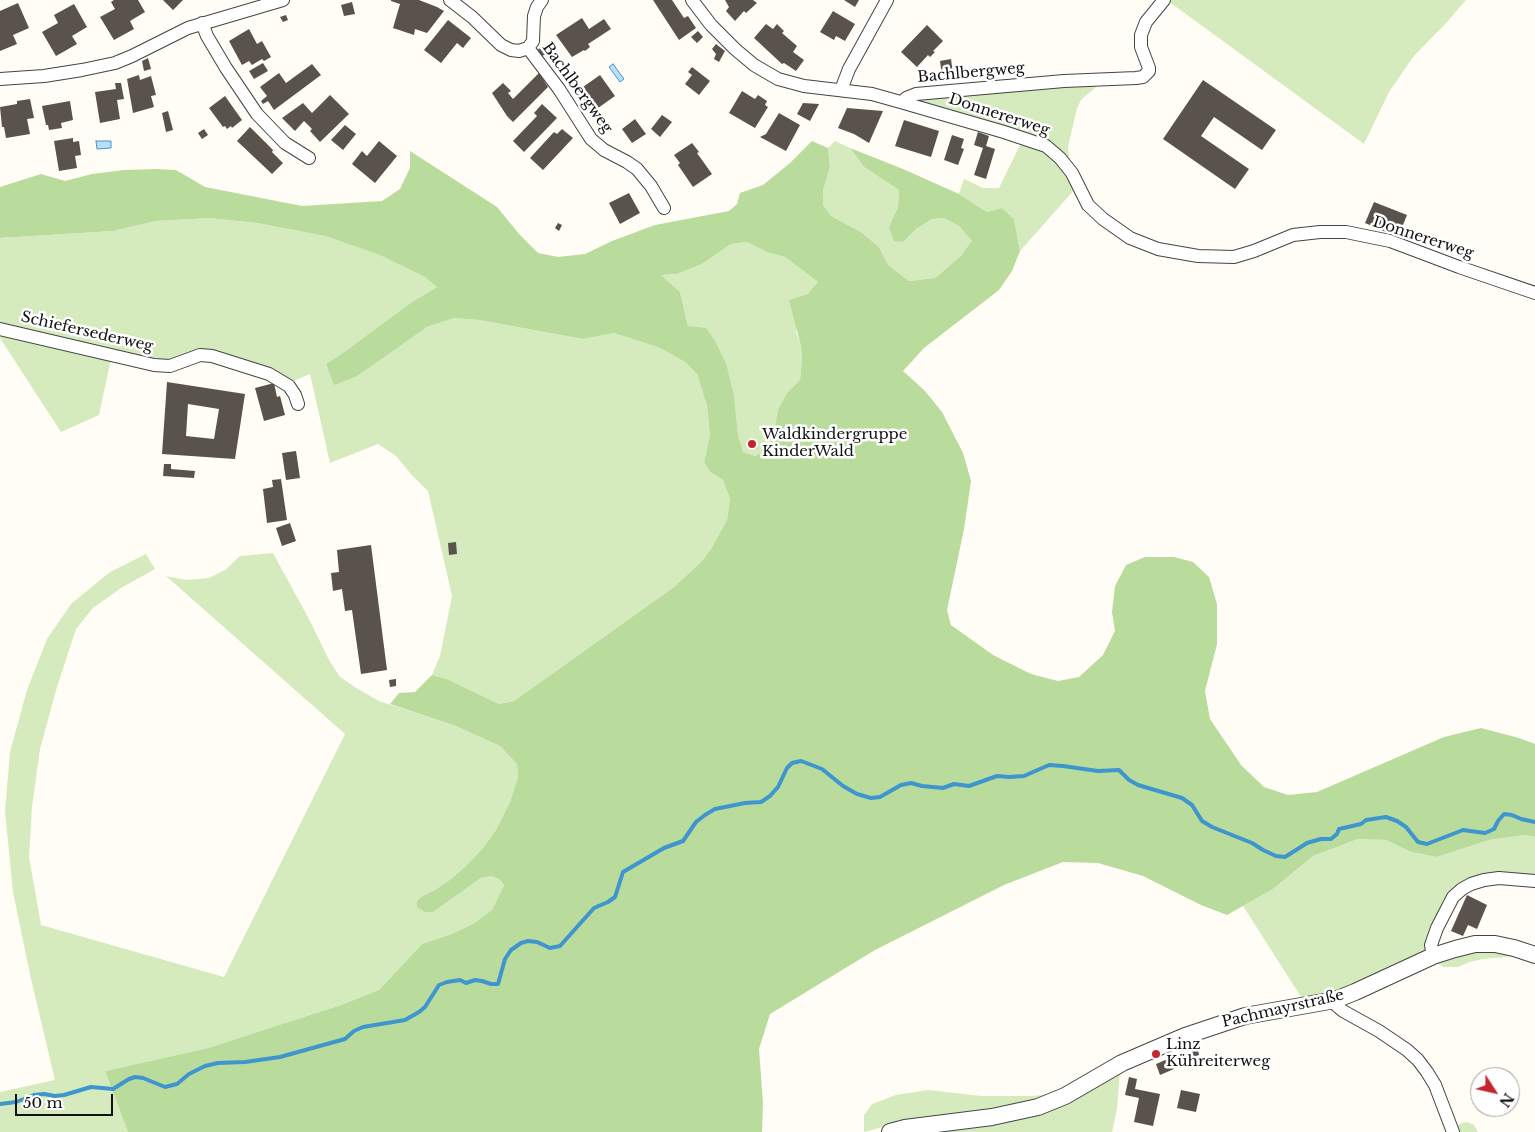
<!DOCTYPE html>
<html>
<head>
<meta charset="utf-8">
<style>
  body { margin:0 }
  #map { position:relative; width:1535px; height:1132px; overflow:hidden; background:#fffdf5; font-family:"Libre Baskerville",serif }
  canvas { display:block }
  .north { position:absolute; left:1470px; top:1067px; width:50px; height:50px; box-sizing:border-box; background:#fff; border:1px solid #a0a0a0; border-radius:50%; rotate:125deg; font-size:14px; font-weight:700; line-height:20px; text-align:center; color:#111 }
  .north::after { content:''; display:block; margin:auto; width:18px; height:22px; background:#c4262e; clip-path:polygon(50% 0,100% 100%,50% 72%,0 100%) }
  .scale { position:absolute; left:15px; top:1094px; width:98px; height:22px; box-sizing:border-box; border:2px solid #111; border-top:0; padding-left:6px; font-size:15px; line-height:18px; white-space:nowrap; color:#111; -webkit-text-stroke:4px #fff; paint-order:stroke }
</style>
</head>
<body>
<div id="map">
<canvas width="1535" height="1132"></canvas>
<div class="north">N</div>
<div class="scale">50 m</div>
</div>
<script>
const ctx = document.querySelector('canvas').getContext('2d');
ctx.lineJoin = 'round';
function fill(path, color) { ctx.fillStyle = color; ctx.fill(path, 'evenodd'); }
const shape = rows => new Path2D(rows.map(r => 'M' + r).join(''));
function strokePath(path, color, width, dash) { ctx.strokeStyle = color; ctx.lineWidth = width; ctx.lineCap = dash ? 'butt' : 'round'; ctx.setLineDash(dash || []); ctx.stroke(path); }
function write(font, color, halo, rows, align = 'center') {
  ctx.font = font + ' "Libre Baskerville",serif'; ctx.lineWidth = 5; ctx.setLineDash([]); ctx.textBaseline = 'middle'; ctx.strokeStyle = halo; ctx.fillStyle = color; for (const [text, x, y, turn = 0] of rows) {
    ctx.save(); ctx.translate(x, y); ctx.rotate((+turn || 0) * Math.PI / 180); ctx.textAlign = isNaN(turn) ? turn : align; if (halo) ctx.strokeText(text, 0, 0); ctx.fillText(text, 0, 0); ctx.restore();
  }
}
const green = shape([
  [1169,0,1466,0,1447,22,1413,57,1389,92,1364,144,1168,1],
  [1097,86,1081,100,1077,108,1068,147,1070,166,1062,155,912,100,1033,87],
  [835,141,850,148,864,167,899,190,898,207,889,227,903,242,916,229,932,219,944,218,959,226,973,242,961,256,935,278,909,281,888,265,879,247,861,232,831,216,823,205,823,191,830,167,828,148],
  [1022,141,1057,158,1075,189,1020,251,1014,219,1002,208,987,212,959,194,964,179,983,188,999,188],
  [209,218,257,223,325,236,381,255,425,277,437,287,412,302,340,355,326,364,334,384,357,375,427,327,454,318,479,320,583,339,614,333,660,348,685,362,697,374,707,406,710,437,704,462,710,472,723,480,730,499,727,520,711,549,702,561,674,587,514,701,499,704,447,679,432,675,440,656,452,596,428,491,411,474,396,456,378,444,330,463,310,374,282,386,272,379,203,359,187,361,111,359,99,415,61,432,0,338,0,238,113,231,156,221],
  [747,242,767,252,785,257,818,282,809,294,796,331,801,346,802,360,800,380,787,393,775,428,775,442,773,447,755,456,743,452,738,434,734,395,727,366,688,326,680,292,660,275,677,274,702,264,731,244],
  [273,553,310,621,329,660,340,677,358,689,379,701,456,726,500,746,517,764,518,777,510,802,496,830,483,848,466,866,451,879,435,890,424,895,433,912,481,878,491,876,499,879,504,885,492,910,473,924,449,935,422,944,379,990,341,1005,208,1048,105,1071,128,1132,0,1132,0,1092,55,1080,31,979,13,892,5,811,10,752,27,690,47,639,71,604,110,572,146,554,155,569,121,588,93,608,76,629,57,687,40,749,32,807,29,857,41,925,224,977,345,734,166,576,186,580,209,578,225,570,240,556],
  [1525,835,1535,837,1535,879,1462,885,1426,951,1345,991,1303,1000,1243,906,1273,889,1313,856,1358,839,1386,840,1411,852,1437,857,1489,840],
  [1481,951,1506,952,1517,956,1483,959,1470,962,1458,967,1444,967,1434,962,1461,954],
  [1120,1071,1117,1109,1112,1132,919,1132,954,1129],
  [928,1090,981,1096,1032,1096,1052,1094,1011,1105,912,1119,864,1132,864,1115,872,1104,896,1095],
  [1467,1122,1474,1125,1478,1132,1457,1132,1457,1130,1459,1124]
]);
const forest = shape([
  [812,141,828,148,830,167,823,191,823,205,831,216,861,232,879,247,888,265,909,281,935,278,961,256,972,241,959,226,944,218,932,219,916,229,903,242,894,241,889,227,898,207,899,190,864,167,850,148,903,169,959,194,987,212,1002,208,1014,219,1020,251,1012,271,999,290,924,348,903,371,925,391,942,412,963,453,971,481,964,529,947,610,951,625,993,655,1031,674,1058,681,1079,677,1103,655,1115,631,1112,612,1115,586,1126,565,1145,557,1174,557,1193,562,1209,577,1217,604,1217,644,1205,691,1210,719,1241,765,1264,787,1288,795,1317,792,1444,737,1481,728,1519,738,1535,744,1535,837,1525,835,1489,840,1437,857,1411,852,1386,840,1358,839,1313,856,1273,889,1227,915,1201,905,1143,876,1098,863,1063,862,1004,885,875,950,770,1014,759,1049,763,1103,762,1132,128,1132,105,1071,208,1048,341,1005,379,990,422,944,449,935,473,924,492,910,504,885,499,879,491,876,481,878,433,912,425,912,417,907,417,901,424,895,435,890,451,879,466,866,483,848,496,830,510,802,518,777,517,764,500,746,480,737,456,726,390,704,399,693,415,692,432,675,447,679,499,704,514,701,674,587,702,561,711,549,727,520,730,499,723,480,710,472,704,462,710,436,707,406,697,374,685,362,660,348,614,333,583,339,479,320,454,318,427,327,357,376,334,385,326,364,340,355,412,302,437,287,425,277,380,255,325,236,257,223,209,218,156,221,113,231,0,238,0,187,41,174,65,181,92,174,124,170,156,169,176,170,205,187,302,206,382,201,400,189,410,168,410,151,497,207,520,235,538,253,558,257,585,254,612,241,655,225,729,211,737,204,740,193,763,185,790,163],
  [747,242,767,252,785,257,818,282,808,294,789,300,801,346,802,360,800,380,787,393,778,410,775,428,775,442,773,447,755,456,743,452,738,434,734,395,727,366,715,341,706,328,688,326,680,292,661,275,677,274,702,264,731,244]
]);
const water = shape([
  [613,64,624,79,620,82,609,67,613,64],
  [96,141,111,141,111,148,97,149,96,141]
]);
const stream = shape([
  [0,1104,16,1102,34,1095,44,1094,55,1096,64,1095,91,1087,113,1089,129,1079,135,1077,143,1078,165,1087,177,1084,189,1074,205,1066,218,1063,245,1062,280,1057,345,1039,354,1031,363,1027,405,1020,419,1012,425,1007,439,985,447,982,460,980,466,983,475,980,482,981,491,984,498,984,505,959,511,950,521,943,528,941,537,942,550,948,560,946,594,908,608,902,615,897,623,872,664,848,683,841,696,822,705,815,715,809,745,803,761,802,770,796,778,787,787,768,792,763,801,761,822,769,843,786,857,794,871,798,880,797,901,785,911,783,922,786,943,788,954,784,969,786,997,776,1009,777,1024,776,1049,765,1063,766,1098,771,1119,770,1129,780,1138,785,1182,798,1192,805,1202,821,1212,827,1252,843,1263,850,1276,856,1285,857,1307,843,1321,839,1331,839,1337,834,1339,829,1361,824,1366,820,1386,817,1397,821,1406,827,1418,842,1427,844,1463,830,1485,833,1494,829,1498,821,1504,814,1512,815,1521,819,1535,822]
]);
const building = shape([
  [114,0,138,0,145,12,130,21,134,29,114,40,100,17,115,9,111,2],
  [163,0,183,0,173,10],
  [391,0,419,0,437,7,444,11,427,33,415,29,414,35,393,28,400,4,391,1],
  [653,0,672,0,684,18,688,16,696,28,679,40],
  [725,0,753,0,757,3,746,13,744,11,735,21,726,11,729,7],
  [844,0,859,0,855,7],
  [352,2,355,14,344,16,341,5],
  [18,3,29,28,13,35,17,44,0,51,0,11],
  [74,4,87,27,72,36,77,44,56,56,42,32,58,23,54,15],
  [833,11,855,24,845,41,836,36,834,40,820,32],
  [286,15,288,20,283,22,280,17],
  [582,18,589,29,604,19,611,29,588,44,590,47,585,51,584,50,572,57,556,35],
  [448,20,471,38,463,48,457,43,441,63,424,50],
  [766,24,773,29,777,24,784,31,782,33,797,46,793,52,804,60,796,71,784,63,782,64,754,38],
  [927,25,943,41,933,51,935,52,930,57,928,55,917,67,901,52],
  [249,29,257,44,262,41,271,57,264,61,262,59,252,65,249,61,242,65,229,41],
  [698,31,703,37,697,43,691,37],
  [716,44,725,51,719,62,714,59,716,54,712,49],
  [549,46,551,53,541,56,538,49],
  [148,58,151,69,144,71,142,61],
  [951,59,953,74,942,75,940,61],
  [263,63,268,71,254,79,249,71],
  [312,64,321,75,274,110,268,101,263,104,261,101,267,96,260,87,279,73,286,83],
  [692,67,710,81,699,95,685,84,692,75,688,72],
  [539,73,548,87,513,122,507,116,492,93,503,83,511,91,508,93,513,99],
  [139,75,140,80,151,76,156,95,151,96,154,107,133,113,127,79],
  [600,75,615,96,591,113,579,97,587,92,583,87],
  [1203,80,1276,130,1262,150,1214,117,1201,136,1249,169,1235,189,1163,139],
  [115,83,121,83,124,99,117,100,120,119,100,123,95,92,116,89],
  [742,91,755,99,758,95,767,101,765,105,768,107,755,128,729,113],
  [330,95,349,114,320,142,310,131,312,129,304,121,295,131,282,118,303,103,312,113],
  [225,96,242,120,232,128,231,126,227,129,225,126,223,127,209,108],
  [30,99,34,118,27,119,30,134,6,138,4,127,2,127,0,107,17,104,17,101],
  [70,101,73,120,61,123,62,128,49,130,48,125,46,125,42,106],
  [803,103,819,104,810,121,797,114],
  [542,104,557,118,524,152,513,141,537,116,534,113],
  [847,108,883,111,869,143,854,134,838,128],
  [168,111,173,130,166,132,162,113],
  [779,113,800,125,786,151,760,137,766,134],
  [662,115,672,122,660,137,651,129],
  [635,119,646,134,632,143,622,129],
  [904,120,939,131,931,157,895,146],
  [345,125,356,134,343,150,331,140],
  [607,125,610,129,601,135,598,131],
  [250,127,273,150,272,152,283,163,272,174,237,141],
  [204,129,208,135,202,139,198,133],
  [562,129,573,138,543,170,530,158,554,132,557,134],
  [978,132,989,136,986,146,995,149,986,179,974,175,983,148,974,145],
  [952,135,964,139,961,148,964,149,958,165,944,160],
  [73,138,73,142,79,141,81,155,75,156,77,168,59,171,54,141],
  [379,141,397,156,375,183,352,164,362,151,367,156],
  [692,143,699,152,697,153,712,174,693,187,678,165,680,163,674,155],
  [629,193,640,213,620,224,609,203],
  [1374,202,1407,215,1398,237,1365,223],
  [558,223,562,225,559,231,555,228],
  [167,382,245,394,235,459,162,454],
  [188,404,219,409,214,439,186,436],
  [274,383,277,397,280,396,285,415,264,421,255,388],
  [753,438,757,448,751,450,747,440],
  [296,451,300,478,286,480,282,453],
  [164,464,171,464,171,469,195,471,194,478,163,476],
  [281,479,287,520,267,523,263,489,273,487,272,480],
  [290,523,296,541,282,546,276,528],
  [456,542,457,554,449,555,448,543],
  [371,545,387,670,361,674,352,610,345,611,342,589,333,591,331,573,339,572,337,550],
  [396,679,396,686,390,687,389,680],
  [1467,895,1487,905,1477,929,1468,925,1463,936,1451,931],
  [1197,1046,1199,1055,1193,1057,1191,1047],
  [1170,1058,1174,1069,1160,1075,1156,1064],
  [1129,1077,1137,1079,1135,1089,1160,1094,1153,1126,1134,1122,1139,1098,1125,1095],
  [1181,1090,1200,1094,1196,1112,1177,1108]
]);
const minor = shape([
  [450,0,472,17,501,45,511,50,519,51,528,48,533,41,534,16,537,7,542,0],
  [692,0,711,25,735,49,754,65,778,79,804,86,872,94,904,103,906,98,916,94,1064,81,1136,78,1143,77,1149,71,1149,68,1141,47,1141,35,1146,22,1164,0],
  [202,23,207,36,226,68,257,114,285,143,309,158],
  [528,48,559,89,591,139,604,150,627,162,637,169,651,186,664,208],
  [0,79,44,76,82,70,115,63,132,56,188,28,283,0],
  [841,90,849,69,887,0],
  [904,103,1004,132,1046,146,1060,158,1072,173,1088,205,1103,219,1130,238,1158,249,1198,256,1234,257,1254,251,1293,235,1320,232,1346,232,1390,241,1459,267,1535,293],
  [0,329,154,365,170,366,200,355,212,356,269,374,289,386,295,395,298,404],
  [1433,956,1431,945,1437,928,1453,897,1462,889,1471,884,1484,880,1499,878,1535,881],
  [1335,1000,1336,1005,1343,1011,1379,1031,1407,1050,1418,1060,1427,1072,1435,1085,1453,1132]
]);
const tertiary = shape([
  [890,1132,905,1128,992,1117,1038,1107,1065,1096,1122,1063,1185,1036,1245,1016,1335,1000,1355,992,1433,956,1455,949,1475,944,1495,944,1514,948,1535,955]
]);
const markers = [
  [752,444,5,"#c4262e"],
  [1156,1054,5,"#c4262e"]
];
const streetNames = [
  ["Bachlbergweg",971,73,-5],
  ["Bachlbergweg",577,88,54],
  ["Donnererweg",999,115,18],
  ["Donnererweg",1423,238,18],
  ["Schiefersederweg",87,332,13],
  ["Pachmayrstraße",1283,1009,-13]
];
const poiNames = [
  ["Waldkindergruppe",762,435],
  ["KinderWald",762,452],
  ["Linz",1166,1045],
  ["Kühreiterweg",1166,1062]
];
fill(green, '#d5ebbd');
fill(forest, '#b9dc9c');
fill(water, '#b9e0f7');
strokePath(water, '#3f96cf', 1);
strokePath(stream, '#3f96cf', 4);
fill(building, '#5a524d');
strokePath(minor, '#444', 14);
strokePath(tertiary, '#444', 18);
strokePath(minor, '#fff', 12);
strokePath(tertiary, '#fff', 16);
for (const [x, y, r, color] of markers) { const dot = new Path2D(); dot.arc(x, y, r, 0, 2 * Math.PI); ctx.fillStyle = color; ctx.fill(dot); strokePath(dot, '#fff', 2); }
write('15px', '#111', '#fff', streetNames);
write('15px', '#111', '#fff', poiNames, 'left');
</script>
</body>
</html>
